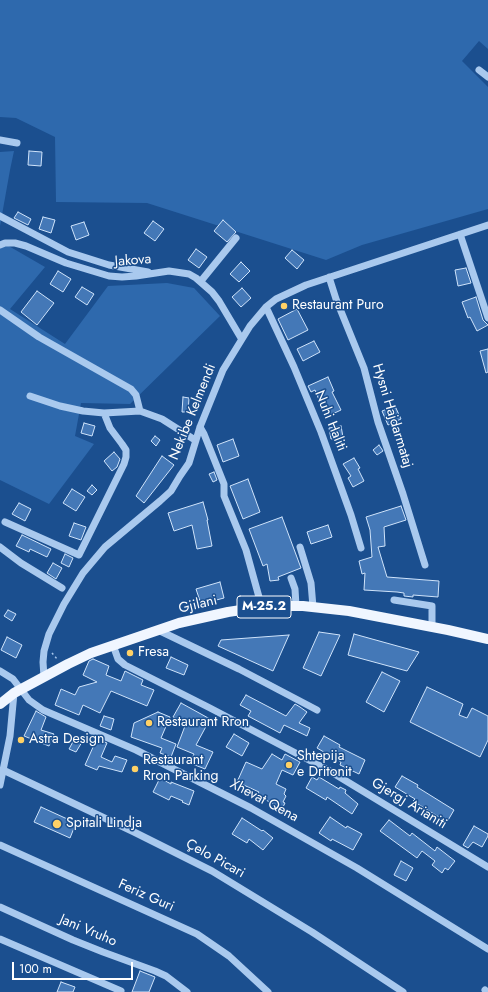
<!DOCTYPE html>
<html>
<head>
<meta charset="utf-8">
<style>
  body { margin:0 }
  #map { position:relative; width:488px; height:992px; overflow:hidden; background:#1b4f8f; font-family:Jost,sans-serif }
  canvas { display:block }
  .scale { position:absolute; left:12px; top:962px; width:121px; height:18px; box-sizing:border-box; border:2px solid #fff; border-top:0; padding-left:5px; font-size:12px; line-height:14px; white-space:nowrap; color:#fff; -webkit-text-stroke:3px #1b4f8f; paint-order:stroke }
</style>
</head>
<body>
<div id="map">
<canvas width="488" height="992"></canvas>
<div class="scale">100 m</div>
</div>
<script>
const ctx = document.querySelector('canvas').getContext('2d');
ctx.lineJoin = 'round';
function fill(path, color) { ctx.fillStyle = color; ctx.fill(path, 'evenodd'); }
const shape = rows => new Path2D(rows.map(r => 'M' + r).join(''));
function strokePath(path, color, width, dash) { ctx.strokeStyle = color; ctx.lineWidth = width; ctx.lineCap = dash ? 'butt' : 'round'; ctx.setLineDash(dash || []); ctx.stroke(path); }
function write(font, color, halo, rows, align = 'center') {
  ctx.font = font + ' Jost,sans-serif'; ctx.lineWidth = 3; ctx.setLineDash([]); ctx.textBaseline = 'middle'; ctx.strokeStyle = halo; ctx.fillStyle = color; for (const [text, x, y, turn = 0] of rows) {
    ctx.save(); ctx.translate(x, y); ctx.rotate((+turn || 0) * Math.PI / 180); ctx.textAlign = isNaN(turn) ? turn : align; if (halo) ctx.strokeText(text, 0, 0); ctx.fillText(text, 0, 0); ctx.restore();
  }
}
const green = shape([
  [0,0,488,0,488,49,479,41,462,61,488,87,488,209,362,245,326,260,147,203,56,202,55,137,16,118,0,117],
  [14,151,10,170,0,226,0,152],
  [0,241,45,267,10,309,65,344,108,286,167,283,194,288,220,316,130,404,81,403,75,436,94,444,49,504,0,480]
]);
const building = shape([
  [29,151,42,152,41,166,28,165,29,151],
  [18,212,31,219,28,225,14,218,18,212],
  [43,217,55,220,51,233,39,229,43,217],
  [223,220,236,232,227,242,214,231,223,220],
  [153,221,164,229,155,241,144,233,153,221],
  [84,222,89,235,76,240,71,226,84,222],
  [196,249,207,257,199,268,188,260,196,249],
  [292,250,304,260,297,269,285,258,292,250],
  [241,262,250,271,239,282,230,274,241,262],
  [466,268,471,283,458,286,455,270,466,268],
  [58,271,71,279,63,292,50,284,58,271],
  [82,287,94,294,87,305,75,297,82,287],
  [242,288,251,298,241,307,232,297,242,288],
  [37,291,54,303,37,325,21,312,37,291],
  [476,297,483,320,488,325,477,331,470,317,468,318,462,302,476,297],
  [297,309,308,330,288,340,278,319,297,309],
  [314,341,320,352,303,361,297,349,314,341],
  [488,349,488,372,486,373,480,351,488,349],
  [328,377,334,391,332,392,341,410,326,417,315,390,311,392,308,386,328,377],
  [183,397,189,398,188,412,182,412,183,397],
  [395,406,401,419,388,425,382,411,395,406],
  [84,423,95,426,92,436,81,433,84,423],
  [341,426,343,437,331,439,329,428,341,426],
  [155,436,160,440,156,446,151,441,155,436],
  [233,439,239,456,223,462,217,445,233,439],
  [379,445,383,451,377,455,373,450,379,445],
  [114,452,120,459,117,467,112,471,104,461,114,452],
  [162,456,174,465,144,503,136,496,162,456],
  [354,458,360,468,358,469,364,481,353,487,348,478,351,476,343,464,354,458],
  [214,472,217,480,213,482,209,474,214,472],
  [248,479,260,512,243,519,230,486,248,479],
  [92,485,97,490,92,495,87,491,92,485],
  [72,489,85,497,76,511,63,503,72,489],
  [203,502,208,520,207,520,212,546,197,549,192,525,174,531,168,513,203,502],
  [19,503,31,509,25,521,12,514,19,503],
  [401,506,406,520,384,527,385,546,378,547,387,577,439,581,438,597,413,595,413,597,404,596,404,593,397,592,364,590,365,573,362,574,359,561,372,557,370,530,366,517,401,506],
  [282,517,301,568,278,577,279,580,270,581,267,564,263,566,249,529,282,517],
  [74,523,86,527,81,540,69,536,74,523],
  [328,525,332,537,311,544,307,532,328,525],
  [22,535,51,549,47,557,30,549,29,552,16,546,22,535],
  [65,554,73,558,69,567,61,563,65,554],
  [53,563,62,568,56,579,47,573,53,563],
  [220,582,224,598,201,604,196,589,220,582],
  [8,610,16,614,12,621,4,616,8,610],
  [319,632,340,635,321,676,303,668,319,632],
  [354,634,419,652,407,671,348,655,354,634],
  [289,635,273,671,218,646,221,640,289,635],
  [7,637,22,645,16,658,1,650,7,637],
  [171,657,188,665,184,675,166,668,171,657],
  [93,659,109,666,106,675,121,681,125,671,143,680,141,685,154,690,147,706,111,691,100,713,83,705,79,715,55,705,61,689,75,695,79,687,97,682,83,675,89,661,93,659],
  [382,672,400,681,384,712,366,702,382,672],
  [427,687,463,704,459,715,467,718,472,708,488,716,488,740,480,757,410,722,427,687],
  [246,695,286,716,295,704,300,707,307,712,299,723,310,728,307,736,284,725,280,733,248,716,251,711,240,705,246,695],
  [181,703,210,719,196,745,213,752,205,769,190,763,194,754,177,747,185,726,182,724,183,722,173,717,181,703],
  [36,711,46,717,41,730,54,734,49,746,24,736,36,711],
  [158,712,170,717,161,738,176,744,171,757,160,753,162,748,131,737,134,723,158,712],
  [104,716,114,719,111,730,100,726,104,716],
  [234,734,249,743,242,756,226,747,234,734],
  [324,736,340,745,339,747,365,760,359,774,340,765,341,762,317,748,324,736],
  [75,738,82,742,76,752,69,749,75,738],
  [96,738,107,743,101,757,112,762,115,756,127,760,122,772,99,766,97,770,85,765,94,745,93,745,96,738],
  [272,754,282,760,285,754,300,762,293,775,282,770,276,784,286,789,284,794,286,796,283,802,285,803,282,809,257,795,259,792,237,782,246,762,262,769,272,754],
  [402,776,418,785,417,787,454,810,447,822,413,801,415,799,395,787,402,776],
  [312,777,317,780,319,777,339,789,340,787,346,790,345,793,358,804,352,814,327,797,326,800,306,788,312,777],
  [160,778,171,784,171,782,194,791,189,805,182,802,183,801,171,796,169,800,153,792,160,778],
  [41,807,76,823,70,838,34,822,41,807],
  [330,817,346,828,347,826,362,834,353,850,332,839,331,841,319,833,330,817],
  [242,818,262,831,263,830,273,838,263,850,249,839,247,843,232,834,242,818],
  [389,820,410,836,412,833,435,851,437,847,455,861,448,870,445,868,442,873,432,865,435,861,422,851,417,858,380,831,389,820],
  [474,826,488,834,488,836,482,847,473,842,468,848,463,845,474,826],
  [401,861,413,868,406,881,394,875,401,861],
  [140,971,155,977,149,992,132,992,140,971],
  [61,982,75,987,73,992,57,992,61,982]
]);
const path = shape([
  [52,653,57,659,59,659]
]);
const minor = shape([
  [479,70,488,77],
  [0,140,17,143],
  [0,216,68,252,109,265,148,272],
  [460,234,488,318],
  [0,245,5,243,15,243,26,246,66,263,109,276,122,277,136,276,169,271,189,274,196,278,212,292,219,301,241,338],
  [329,277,336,299,364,368,378,422,403,494,425,565],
  [201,281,236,238],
  [266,307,294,367,321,432,351,515,361,548],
  [0,310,39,337,131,389,136,395,140,411],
  [30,396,60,406,83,411,104,413,140,411,162,419,195,440],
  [200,427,204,434,224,484,224,496,246,550,262,608],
  [5,522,79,555,124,464,126,457,126,450,122,444,110,428,104,413],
  [0,547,21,563,62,588],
  [300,547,311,583,313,607],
  [291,578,295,589,296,606],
  [394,600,432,606,432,626],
  [158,630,239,669,317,710],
  [113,645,118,659,125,665,210,708,328,770,488,867],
  [0,671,13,679,29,700,43,710,136,750,251,808,357,868,488,949],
  [44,677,43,662,44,651,49,634,64,604,83,573,105,547,160,501,171,491,180,476,189,463,200,427,223,370,250,326,266,307,276,299,306,285,488,225],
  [3,770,134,832,212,871,312,932,403,992],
  [0,785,10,736,14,693],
  [0,845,197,934,229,956,268,992],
  [0,907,73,940,103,952,155,971,166,976,187,992],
  [0,939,121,991],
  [485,990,487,992]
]);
const major = shape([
  [0,704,14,693,68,664,91,653,179,623,228,612,254,608,281,606,303,606,349,611,448,630,488,639]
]);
const markers = [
  [284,306,4,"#ffd166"],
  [130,653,4,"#ffd166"],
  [149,723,4,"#ffd166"],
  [21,740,4,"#ffd166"],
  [289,765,4,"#ffd166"],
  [135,769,4,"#ffd166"],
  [57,824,5,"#ffd166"]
];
const shields = [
  [264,607,54]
];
const shieldNames = [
  ["M-25.2",264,607]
];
const streetNames = [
  ["Jakova",133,261,-4],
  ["Nekibe Kelmendi",193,412,-68],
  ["Hysni Hajdarmataj",392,416,73],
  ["Nuhi Haliti",330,421,68],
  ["Gjilani",198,605,-13],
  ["Xhevat Qena",264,801,28],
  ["Gjergj Arianiti",409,804,31],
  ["Çelo Picari",215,859,29],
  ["Feriz Guri",146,896,24],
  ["Jani Vruho",88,931,23]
];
const poiNames = [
  ["Restaurant Puro",292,306],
  ["Fresa",138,653],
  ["Restaurant Rron",157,723],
  ["Astra Design",29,740],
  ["Shtepija",297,757],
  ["e Dritonit",297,773],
  ["Restaurant",143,761],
  ["Rron Parking",143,777],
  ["Spitali Lindja",66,824]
];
fill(green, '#2e69ad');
fill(building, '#4478b7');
strokePath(building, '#cfe3fa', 1);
strokePath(path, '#a9c9ee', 1.5, [2, 3]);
strokePath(minor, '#a9c9ee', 7);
strokePath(major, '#f0f6ff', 10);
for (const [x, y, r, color] of markers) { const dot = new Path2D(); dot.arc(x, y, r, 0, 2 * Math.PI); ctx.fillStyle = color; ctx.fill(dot); strokePath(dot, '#1b4f8f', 1.5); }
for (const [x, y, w] of shields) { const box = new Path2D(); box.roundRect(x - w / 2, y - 11, w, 22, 3); ctx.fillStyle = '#1b4f8f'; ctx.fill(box); strokePath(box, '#fff', 1); }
write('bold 13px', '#fff', null, shieldNames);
write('14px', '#fff', '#1b4f8f', streetNames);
write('14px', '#fff', '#1b4f8f', poiNames, 'left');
</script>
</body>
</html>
